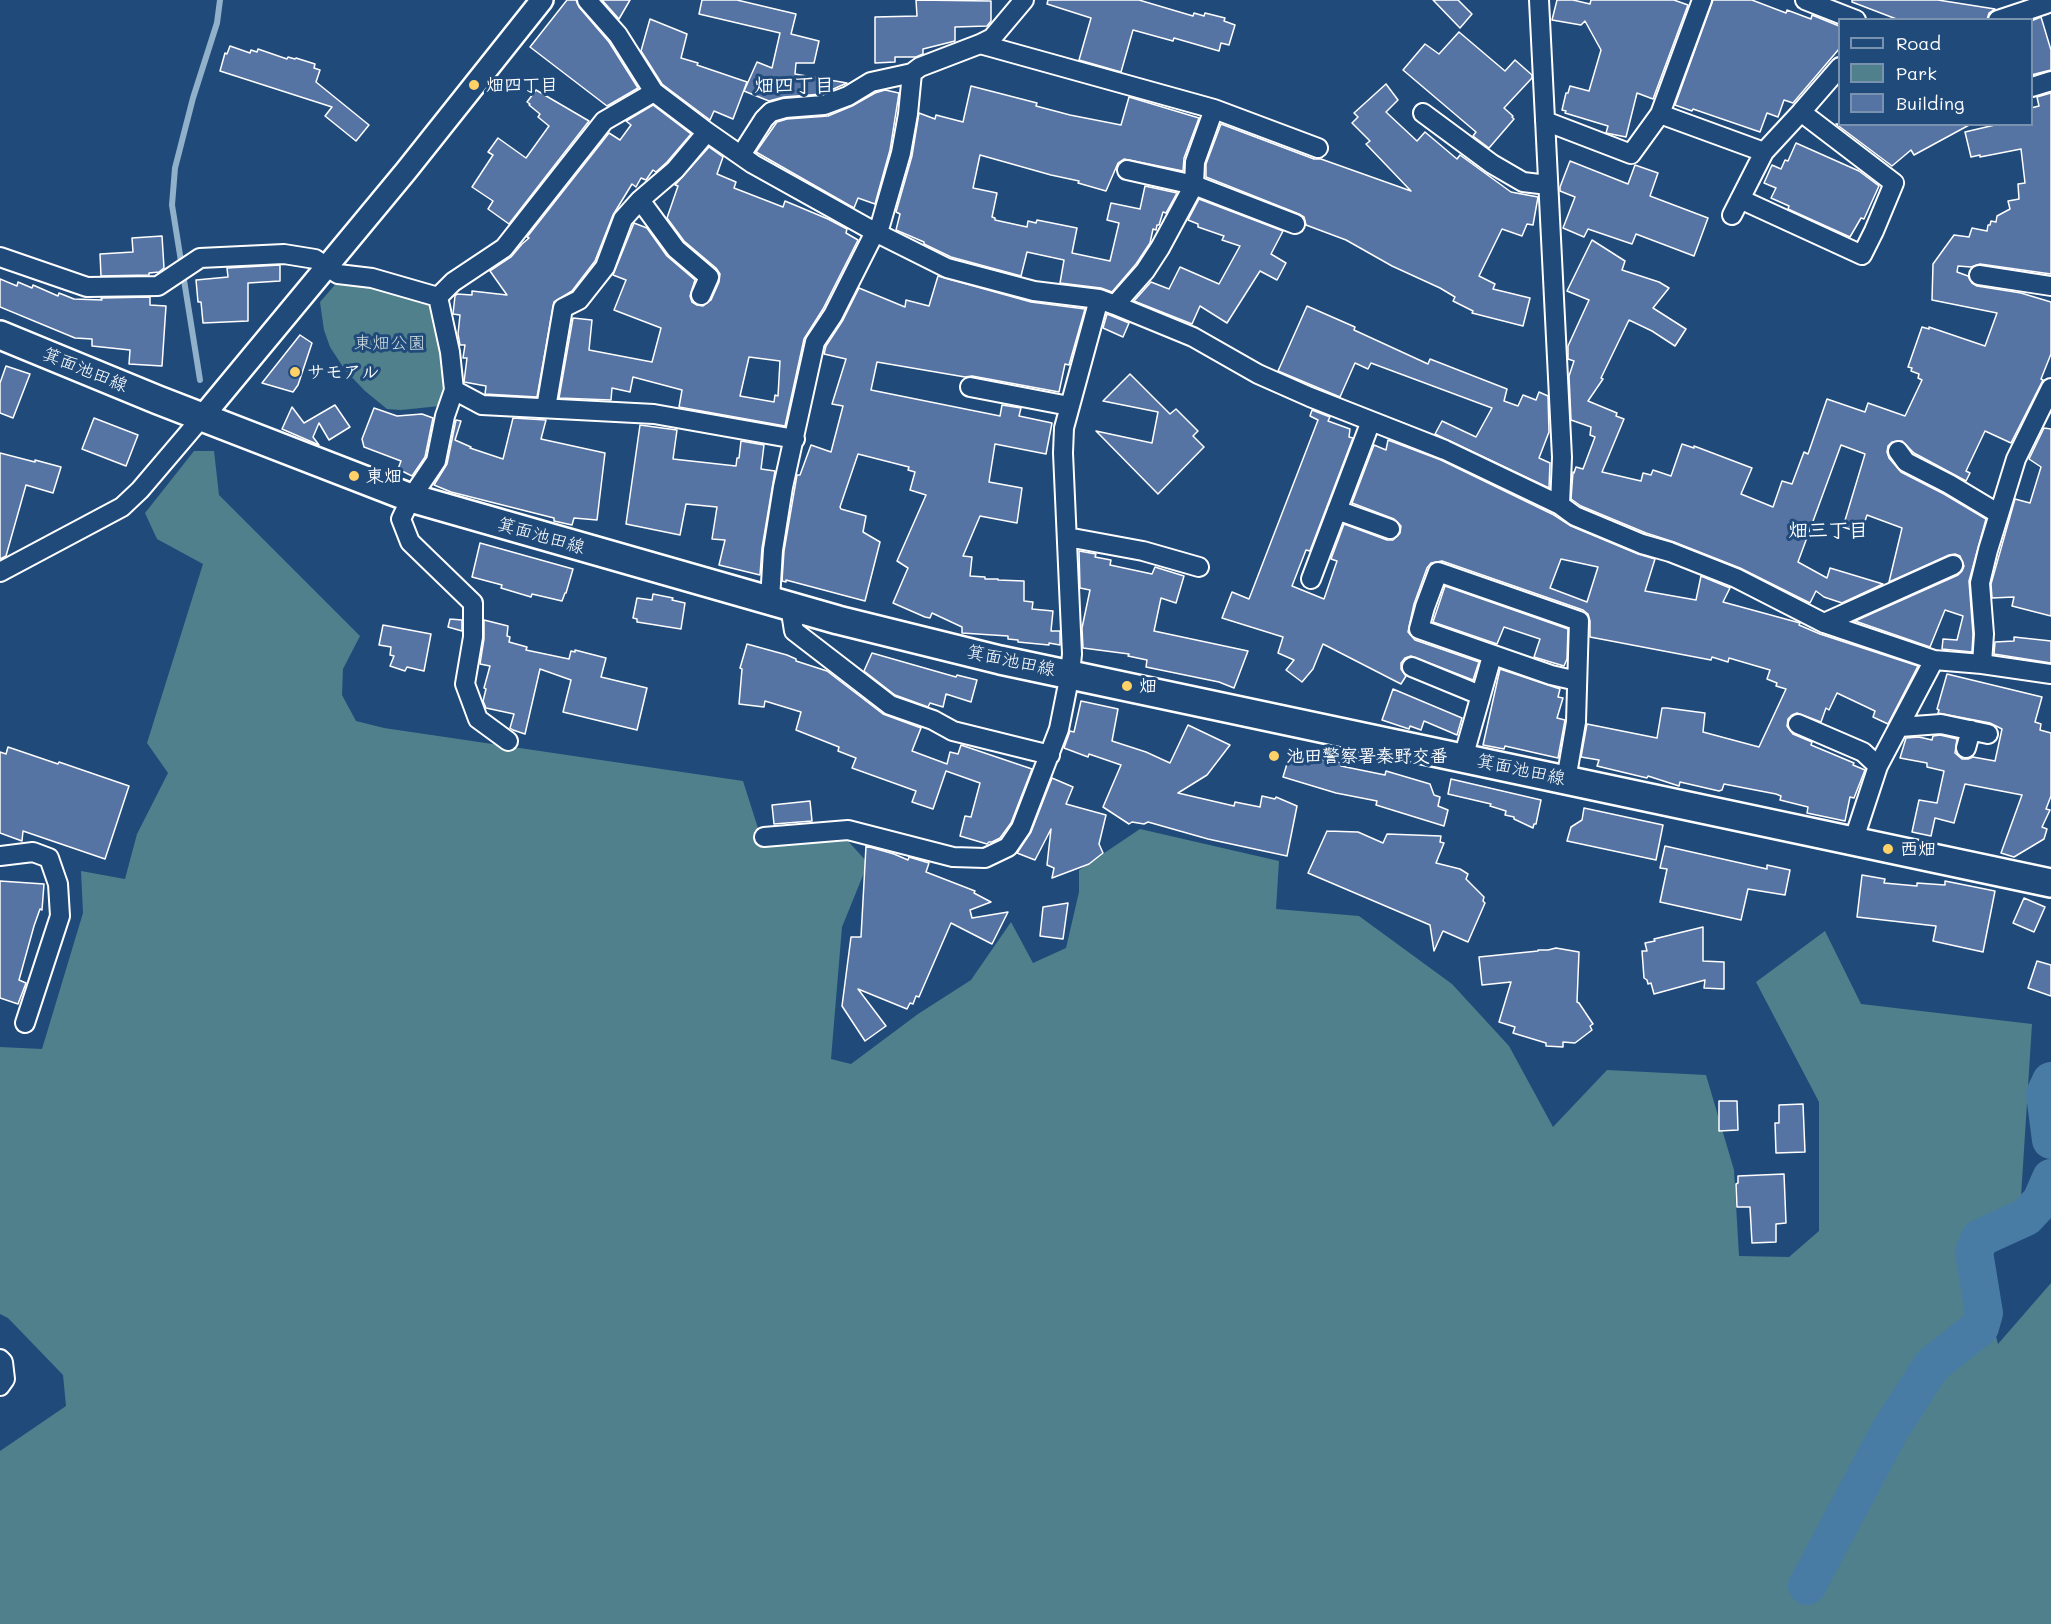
<!DOCTYPE html>
<html>
<head>
<meta charset="utf-8">
<style>
  body { margin:0 }
  #map { position:relative; width:2051px; height:1624px; overflow:hidden; background:#1f4a7a; font-family:Mali,sans-serif }
  canvas { display:block }
  .legend { position:absolute; left:1838px; top:18px; width:195px; height:108px; box-sizing:border-box; background:#1f4a7a; border:2px solid #7992af; margin:0; padding:8px 10px; list-style:none; font-size:18px; color:#fff }
  .legend li { display:flex; align-items:center; gap:12px; height:30px }
  .legend b { width:30px; border:2px solid #7992af }
</style>
</head>
<body>
<div id="map">
<canvas width="2051" height="1624"></canvas>
<ul class="legend">
<li><b style="height:8px;background:#1f4a7a"></b>Road</li>
<li><b style="height:16px;background:#4f808c"></b>Park</li>
<li><b style="height:16px;background:#5573a3"></b>Building</li>
</ul>
</div>
<script>
const ctx = document.querySelector('canvas').getContext('2d');
ctx.lineJoin = 'round';
function fill(path, color) { ctx.fillStyle = color; ctx.fill(path, 'evenodd'); }
const shape = rows => new Path2D(rows.map(r => 'M' + r).join(''));
function strokePath(path, color, width, dash) { ctx.strokeStyle = color; ctx.lineWidth = width; ctx.lineCap = dash ? 'butt' : 'round'; ctx.setLineDash(dash || []); ctx.stroke(path); }
function write(font, color, halo, rows, align = 'center') {
  ctx.font = font + ' Mali,"Klee One",sans-serif'; ctx.lineWidth = 6; ctx.setLineDash([]); ctx.textBaseline = 'middle'; ctx.strokeStyle = halo; ctx.fillStyle = color; for (const [text, x, y, turn = 0] of rows) {
    ctx.save(); ctx.translate(x, y); ctx.rotate((+turn || 0) * Math.PI / 180); ctx.textAlign = isNaN(turn) ? turn : align; if (halo) ctx.strokeText(text, 0, 0); ctx.fillText(text, 0, 0); ctx.restore();
  }
}
const green = shape([
  [340,279,359,281,432,304,441,335,446,389,440,406,401,410,387,409,365,391,345,370,330,347,324,330,320,302],
  [194,451,214,451,219,495,360,636,343,669,342,695,356,721,384,728,743,781,763,844,847,840,868,863,842,927,831,1059,851,1064,918,1014,971,980,1011,922,1033,963,1066,948,1079,892,1079,870,1140,829,1279,861,1276,909,1359,916,1452,984,1509,1046,1553,1127,1607,1070,1706,1075,1734,1170,1739,1256,1789,1257,1819,1231,1819,1102,1756,982,1825,931,1861,1004,2032,1024,2021,1197,1977,1262,1998,1344,2051,1283,2051,1624,0,1624,0,1451,66,1406,63,1375,8,1318,0,1314,0,1047,42,1049,83,913,81,871,125,879,137,834,168,773,147,743,203,564,157,539,145,513]
]);
const stream = shape([
  [200,380,172,205,175,168,193,98,217,23,220,0]
]);
const river = shape([
  [2051,1081,2045,1094,2051,1140],
  [1807,1586,1890,1430,1932,1365,1980,1327,1984,1313,1974,1252,1980,1238,2026,1217,2041,1201,2051,1178]
]);
const building = shape([
  [567,0,576,0,579,7,609,42,638,88,607,106,530,47,567,0],
  [602,0,630,0,619,19,602,0],
  [702,0,737,0,796,14,791,34,819,41,814,63,796,63,795,74,847,83,822,94,784,97,769,101,744,91,757,62,772,68,780,33,699,14,702,0],
  [916,0,991,1,991,21,987,26,955,27,955,41,923,49,923,54,916,57,895,57,895,62,875,63,875,17,917,16,916,0],
  [1048,0,1139,0,1193,16,1194,13,1204,16,1205,13,1225,18,1224,21,1235,25,1229,45,1221,43,1219,51,1174,38,1173,41,1133,30,1121,72,1079,60,1091,18,1047,4,1048,0],
  [1433,0,1458,0,1472,14,1460,28,1433,0],
  [1557,0,1573,0,1590,4,1591,0,1674,0,1688,5,1653,99,1637,93,1626,137,1606,133,1608,126,1565,113,1566,111,1562,110,1566,93,1568,93,1570,86,1589,91,1601,50,1585,21,1581,25,1552,20,1557,0],
  [1713,0,1752,0,1786,13,1787,10,1811,19,1812,15,1839,26,1839,49,1793,103,1784,100,1778,117,1767,113,1760,132,1693,109,1692,111,1675,105,1713,0],
  [1852,0,1938,0,1995,9,1989,13,1987,20,1899,20,1852,2,1852,0],
  [2041,17,2051,50,2051,70,2031,75,2031,21,2041,17],
  [650,19,687,34,681,58,698,63,697,65,747,82,733,119,714,111,710,120,662,84,641,51,650,19],
  [1459,32,1505,71,1515,60,1532,75,1532,78,1504,108,1513,116,1512,117,1514,119,1489,148,1473,136,1476,132,1403,70,1425,44,1439,54,1459,32],
  [230,46,250,53,251,50,257,52,258,49,287,59,288,57,295,59,296,58,315,64,314,68,320,70,316,82,369,125,356,141,325,116,332,107,220,71,225,53,227,54,230,46],
  [1386,84,1398,100,1386,112,1417,141,1425,132,1457,159,1460,155,1511,192,1538,197,1533,225,1527,224,1522,236,1502,229,1479,276,1495,284,1493,289,1530,298,1523,326,1472,313,1473,311,1453,301,1455,297,1440,288,1392,266,1346,240,1306,225,1304,217,1299,214,1206,177,1206,164,1221,124,1314,159,1321,159,1411,191,1366,144,1370,141,1352,123,1358,117,1354,113,1386,84],
  [971,86,1037,103,1036,106,1070,115,1121,125,1129,97,1199,118,1184,158,1183,171,1124,159,1118,163,1106,191,1078,183,1079,181,1051,175,980,155,973,188,997,193,992,217,995,218,995,220,1027,227,1028,221,1036,223,1037,220,1077,228,1072,253,1110,261,1119,223,1107,220,1111,203,1140,209,1145,186,1177,193,1166,213,1163,212,1159,225,1157,225,1156,230,1153,229,1150,243,1136,264,1112,292,1101,288,1060,283,1064,260,1027,252,1021,276,951,257,924,244,924,242,896,230,900,214,896,212,912,156,919,113,935,119,936,115,963,122,971,86],
  [536,90,589,121,509,224,488,209,493,201,472,187,493,155,488,152,498,138,526,158,549,126,538,117,540,114,529,105,530,104,527,102,536,90],
  [885,90,899,93,890,150,875,204,858,198,854,208,756,152,777,122,787,119,828,116,852,106,875,93,885,90],
  [2051,93,2051,274,1980,264,1971,267,1958,266,1957,272,1968,276,1972,283,1977,286,2021,293,2051,302,2051,354,2041,379,2043,380,2011,443,1985,431,1966,471,1970,473,1966,481,1914,453,1902,441,1892,442,1888,446,1887,452,1889,458,1901,472,1944,494,1986,519,1969,581,1973,634,1972,652,1942,649,1943,639,1957,640,1963,616,1945,610,1930,647,1855,621,1958,575,1962,571,1964,566,1960,556,1955,554,1949,555,1889,582,1902,528,1867,515,1861,533,1843,527,1865,454,1841,445,1798,562,1827,578,1830,568,1883,584,1842,603,1824,597,1816,591,1810,603,1740,568,1674,542,1646,533,1581,506,1571,499,1573,472,1574,473,1576,467,1583,469,1595,437,1590,435,1591,427,1571,420,1569,376,1574,361,1568,359,1568,346,1589,300,1567,291,1592,240,1625,261,1622,270,1659,282,1669,288,1653,308,1686,329,1675,346,1652,331,1629,320,1601,378,1603,379,1588,401,1617,413,1616,416,1624,419,1602,472,1641,481,1643,473,1651,475,1653,470,1671,476,1682,444,1694,448,1694,446,1752,468,1741,494,1773,507,1782,481,1792,484,1804,452,1808,454,1827,399,1865,412,1868,403,1905,416,1922,380,1918,378,1919,374,1911,371,1912,368,1908,367,1922,327,1929,329,1929,327,1985,346,1997,313,1932,300,1933,264,1954,235,1969,237,1972,228,1987,231,1988,225,1990,225,1991,221,1996,222,1997,216,2010,209,2008,201,2019,199,2018,184,2025,183,2021,149,1980,157,1980,155,1971,157,1965,132,1999,124,2031,124,2031,108,2039,106,2037,97,2051,93],
  [653,105,691,134,667,162,656,172,653,170,646,180,641,178,636,187,632,184,613,215,595,261,572,291,554,302,537,397,485,394,486,386,464,382,467,358,463,358,465,345,460,345,458,334,460,315,453,314,455,296,457,294,472,295,472,291,507,295,490,271,511,257,522,244,529,238,527,237,609,133,620,140,631,125,626,121,653,105],
  [1836,124,1971,124,1914,155,1911,150,1892,166,1836,124],
  [1796,143,1859,171,1879,186,1864,219,1861,218,1850,237,1788,209,1789,206,1771,198,1776,188,1764,183,1772,165,1781,169,1785,160,1788,161,1796,143],
  [709,147,723,157,717,174,736,182,734,188,783,207,785,201,828,219,847,229,846,233,858,240,823,309,804,339,785,426,679,407,682,390,633,377,630,392,612,388,611,400,559,398,573,318,592,320,589,350,652,362,661,328,614,310,626,280,613,275,634,223,647,228,667,256,695,280,690,296,692,302,697,305,703,306,711,300,719,282,720,274,716,268,684,241,667,218,678,186,675,185,709,147],
  [749,357,780,361,778,396,775,395,774,402,740,396,749,357],
  [1570,161,1628,184,1635,165,1658,173,1650,196,1708,218,1694,256,1636,234,1632,244,1588,229,1584,237,1563,228,1575,197,1560,191,1560,187,1570,161],
  [1199,199,1283,231,1271,254,1286,263,1277,280,1260,271,1227,323,1200,306,1192,324,1134,301,1151,282,1169,289,1180,267,1219,284,1240,246,1222,240,1224,236,1198,227,1198,224,1188,220,1199,199],
  [162,236,164,268,159,272,149,273,149,275,101,276,100,254,133,252,132,238,162,236],
  [280,265,280,281,248,283,248,321,203,323,201,302,198,302,196,280,228,277,227,268,280,265],
  [938,276,1031,302,1085,309,1069,365,1065,364,1059,392,972,376,965,377,877,362,871,390,1000,416,1002,405,1021,408,1019,416,1052,423,1046,454,995,444,989,482,1022,488,1017,523,980,516,963,556,972,557,970,576,985,577,985,579,998,579,998,580,1024,581,1024,601,1033,602,1032,609,1053,611,1051,631,1060,631,1060,645,1049,643,1049,645,1018,642,1018,640,1008,639,1008,636,962,633,962,627,932,613,930,618,925,617,893,603,908,568,897,561,926,495,910,490,915,472,908,470,909,467,858,454,840,507,841,509,866,516,863,532,880,542,865,601,786,580,786,582,782,581,784,551,797,475,800,475,811,445,831,452,843,406,832,404,846,359,824,354,826,346,843,320,859,288,905,307,906,300,929,306,938,276],
  [0,279,17,286,18,282,32,288,33,285,58,296,59,293,74,299,102,300,101,298,150,297,150,305,166,306,162,366,129,364,130,350,92,346,92,339,75,338,0,307,0,279],
  [1307,306,1355,327,1354,330,1428,364,1430,359,1507,389,1504,401,1518,406,1523,395,1536,400,1539,392,1548,396,1549,432,1539,458,1550,463,1549,488,1435,434,1442,421,1476,437,1492,408,1371,363,1368,369,1355,363,1340,397,1278,371,1307,306],
  [1107,314,1129,323,1123,337,1103,328,1107,314],
  [300,335,312,343,298,385,293,392,262,383,300,335],
  [6,366,30,374,13,418,0,413,0,383,6,366],
  [1130,374,1170,414,1176,409,1198,431,1193,436,1204,447,1158,494,1096,431,1152,443,1158,412,1103,401,1130,374],
  [335,405,350,427,329,440,319,423,313,437,319,445,282,429,292,407,304,423,335,405],
  [374,408,397,416,422,414,433,418,425,457,412,476,398,469,401,461,364,447,362,439,374,408],
  [1312,410,1330,417,1328,421,1350,429,1349,437,1353,438,1310,551,1306,550,1292,586,1324,599,1337,561,1331,559,1344,524,1387,540,1393,540,1400,533,1401,526,1394,519,1352,503,1374,445,1386,450,1388,440,1441,460,1554,515,1571,526,1638,554,1655,559,1645,591,1696,600,1701,576,1730,588,1723,602,1800,623,1799,625,1820,634,1918,666,1888,724,1873,717,1875,711,1837,693,1829,710,1826,708,1821,722,1797,713,1792,715,1788,719,1787,726,1793,734,1812,742,1811,745,1854,763,1853,765,1865,770,1854,798,1850,797,1845,821,1807,813,1808,807,1780,800,1781,796,1776,794,1724,784,1722,790,1719,791,1680,782,1679,786,1648,776,1647,778,1597,766,1599,760,1581,757,1587,724,1657,738,1662,708,1667,708,1705,713,1703,732,1759,747,1786,689,1776,686,1777,683,1767,679,1770,670,1729,658,1728,662,1712,657,1711,660,1590,637,1590,621,1588,614,1583,610,1442,561,1431,563,1427,568,1414,604,1408,632,1415,640,1479,662,1473,680,1411,656,1405,658,1401,663,1401,669,1406,676,1401,684,1323,644,1313,669,1302,682,1286,670,1294,660,1278,653,1283,637,1222,618,1232,592,1249,599,1318,420,1310,416,1312,410],
  [1561,559,1598,567,1587,602,1550,588,1561,559],
  [94,418,138,435,126,466,82,449,94,418],
  [513,418,546,420,541,439,605,453,597,520,574,518,572,525,554,521,554,518,451,492,434,485,447,464,456,420,461,421,455,440,471,447,470,448,503,459,513,418],
  [640,425,677,430,673,459,736,466,737,458,739,458,741,441,764,445,761,469,775,471,762,548,760,575,719,565,725,540,712,539,717,507,686,504,680,535,626,524,640,425],
  [2044,428,2051,429,2051,616,2012,606,2014,597,1992,598,1991,584,2015,499,2030,503,2041,467,2029,459,2044,428],
  [0,453,35,462,35,460,61,467,53,493,26,485,6,556,0,559,0,453],
  [480,543,573,569,566,593,565,593,562,601,532,594,531,597,501,588,502,585,472,577,480,543],
  [1079,551,1096,554,1095,557,1111,560,1110,565,1152,574,1155,567,1184,576,1176,603,1161,598,1154,631,1248,651,1234,688,1219,682,1146,667,1147,660,1128,656,1129,654,1083,648,1082,628,1090,590,1080,588,1079,551],
  [1445,586,1568,629,1567,659,1564,666,1534,657,1540,639,1504,627,1497,644,1433,622,1445,586],
  [653,594,673,598,672,600,685,603,681,629,637,622,637,619,633,618,637,598,652,600,653,594],
  [450,619,462,620,462,631,448,627,450,619],
  [484,620,508,626,507,636,510,637,509,642,527,647,526,650,569,659,571,651,575,652,575,650,606,658,601,677,647,688,637,730,563,712,571,680,540,669,525,734,513,730,510,728,514,714,486,708,483,701,486,689,484,688,490,666,480,664,484,639,484,620],
  [383,625,431,634,424,671,407,667,405,671,390,666,394,656,390,655,391,647,379,645,383,625],
  [2014,637,2051,641,2051,663,1994,654,1995,642,2014,641,2014,637],
  [747,644,787,655,796,659,796,661,827,671,883,714,921,728,912,751,947,764,950,752,958,754,961,745,1032,769,1011,823,1000,838,992,842,989,842,987,844,960,836,965,816,971,817,980,783,946,771,933,809,912,802,916,791,852,768,856,758,838,751,839,747,796,730,801,712,765,701,764,707,739,704,742,669,740,668,747,644],
  [872,653,956,677,957,675,977,680,971,702,946,694,943,707,930,703,928,707,895,695,864,671,872,653],
  [1500,669,1560,689,1558,697,1563,698,1557,718,1565,720,1558,758,1505,746,1504,749,1483,745,1500,669],
  [1947,674,2042,697,2035,722,2041,724,2040,730,2051,733,2051,796,2046,809,2050,810,2042,827,2047,829,2044,839,2014,857,2001,853,2022,795,1965,784,1954,823,1935,818,1931,836,1912,832,1919,800,1937,803,1944,771,1927,767,1927,763,1900,758,1906,738,1919,737,1932,740,1933,736,1940,735,1957,739,1955,753,1962,759,1968,759,1973,757,1995,761,2002,729,1990,723,1938,713,1939,710,1937,709,1947,674],
  [1393,689,1462,718,1457,735,1424,721,1421,730,1410,726,1409,729,1382,720,1393,689],
  [1081,701,1118,709,1112,741,1146,752,1170,763,1188,725,1230,745,1207,775,1178,793,1234,806,1235,802,1260,807,1262,796,1275,799,1276,797,1297,806,1287,856,1208,839,1148,822,1144,824,1132,822,1129,824,1103,807,1121,765,1089,754,1088,757,1064,748,1070,731,1074,732,1081,701],
  [8,747,58,764,59,762,129,786,105,859,23,831,22,841,0,833,0,752,6,754,8,747],
  [1290,754,1313,761,1314,758,1342,763,1341,766,1385,775,1386,771,1430,784,1434,795,1440,797,1438,806,1448,810,1444,826,1376,805,1377,801,1336,793,1283,777,1290,754],
  [1052,778,1073,787,1066,804,1106,815,1099,844,1103,853,1089,864,1052,878,1054,868,1047,865,1051,829,1035,860,1017,853,1031,832,1052,778],
  [1451,779,1541,800,1536,824,1534,824,1533,828,1514,819,1514,817,1505,815,1506,811,1490,806,1491,804,1448,794,1451,779],
  [810,801,812,821,774,824,772,805,810,801],
  [1584,808,1663,825,1656,860,1567,841,1571,827,1582,820,1584,808],
  [1327,831,1358,832,1383,843,1387,834,1441,836,1440,842,1444,843,1436,863,1460,869,1468,874,1466,879,1484,897,1483,901,1485,903,1468,942,1443,931,1434,951,1430,925,1308,873,1327,831],
  [866,846,894,854,908,860,909,857,929,863,926,872,975,891,974,893,991,902,970,910,972,918,1008,912,992,944,951,923,919,997,916,996,913,1004,910,1003,907,1009,858,989,886,1026,865,1041,842,1006,851,937,861,937,866,846],
  [1665,846,1767,869,1767,865,1790,870,1785,895,1748,889,1741,920,1660,902,1667,869,1660,868,1665,846],
  [1862,875,1885,879,1884,883,1917,886,1917,883,1945,885,1945,881,1995,891,1983,952,1933,941,1936,926,1857,917,1862,875],
  [0,881,44,884,42,910,40,909,34,926,19,980,26,983,18,1004,0,998,0,881],
  [2024,898,2045,907,2034,932,2013,923,2024,898],
  [1068,903,1063,939,1040,936,1043,907,1068,903],
  [1703,927,1703,961,1724,962,1724,989,1704,988,1705,980,1654,994,1651,983,1648,984,1647,980,1644,978,1642,951,1647,951,1645,943,1655,941,1654,939,1703,927],
  [1556,948,1579,952,1577,1002,1579,1003,1593,1024,1590,1026,1592,1030,1575,1043,1563,1042,1563,1047,1546,1046,1546,1043,1513,1033,1515,1027,1499,1022,1511,982,1482,985,1479,957,1538,951,1538,950,1548,950,1556,948],
  [2037,961,2051,965,2051,996,2028,988,2037,961],
  [1719,1101,1737,1101,1738,1130,1719,1131,1719,1101],
  [1803,1104,1805,1152,1776,1153,1775,1123,1779,1123,1779,1105,1803,1104],
  [1784,1174,1786,1223,1776,1224,1776,1242,1752,1243,1750,1207,1737,1207,1736,1184,1738,1183,1738,1176,1784,1174]
]);
const minor = shape([
  [587,0,618,35,654,92,707,132,753,164,875,232,947,268,1034,291,1099,299,1115,305,1193,337,1258,374,1310,397,1445,450,1560,505,1575,516,1642,544,1670,552,1736,578,1824,623,1934,660,1982,664,2051,674],
  [1539,0,1562,457,1560,505],
  [1805,0,1856,20],
  [1998,20,2046,4,2048,0],
  [980,44,1214,109,1318,148],
  [2032,87,2051,81],
  [654,92,604,121,504,248,453,282,438,297,450,352,454,390,482,405,654,414,795,439],
  [1423,113,1492,164,1523,182,1548,185],
  [1660,114,1764,152,1801,112,1840,67],
  [1545,121,1631,154,1660,114,1702,0],
  [741,155,764,119,771,112,785,108,824,105,848,96,871,82,912,73,920,67,980,44,992,38,1024,0],
  [1127,170,1194,185,1295,224],
  [1740,199,1862,255,1874,231,1894,183,1801,112],
  [640,200,676,249,709,277,701,295],
  [1732,215,1764,152],
  [0,257,87,287,158,286,200,258,284,254,315,259,338,274,372,278,438,297],
  [1979,275,2051,286],
  [1115,305,1145,271,1160,248,1194,185,1195,162,1214,109],
  [970,387,1069,406],
  [454,390,445,416,436,461,411,498,401,519,410,542,473,603,473,637,465,684,478,719,508,741],
  [546,408,563,308,579,300,605,267,623,219,640,200,675,170,707,132],
  [1898,451,1906,462,1949,484,1999,514],
  [1337,510,1390,529],
  [1067,537,1143,551,1199,567],
  [0,572,122,507,140,490,203,416],
  [1311,579,1371,421],
  [770,600,773,550,783,487,815,342,833,315,875,232,880,226,901,153,908,114,912,73],
  [790,606,794,631,890,705,933,720,953,731,1050,755],
  [1824,623,1953,565],
  [1982,664,1984,634,1980,583,1988,550,2016,459,2051,388],
  [1412,667,1480,695],
  [1798,724,1863,752,1878,766],
  [1900,727,1941,724,1988,734],
  [1966,748,1971,730],
  [1463,758,1492,656],
  [1566,780,1576,722,1579,621,1438,572,1425,607,1419,629,1551,675,1577,681],
  [764,837,848,830,953,857,985,858,1008,847,1021,828,1059,729,1070,674,1072,654,1063,453,1064,428,1099,299],
  [1853,842,1878,766,1934,660],
  [0,856,33,852,49,858,58,884,60,916,25,1023],
  [0,1359,3,1362,5,1379,0,1386]
]);
const tertiary = shape([
  [203,416,406,171,542,0]
]);
const primary = shape([
  [0,335,158,400,411,498,838,620,1000,660,2051,883]
]);
const markers = [
  [474,85,6,"#ffd166"],
  [295,372,6,"#ffd166"],
  [354,476,6,"#ffd166"],
  [1127,686,6,"#ffd166"],
  [1274,756,6,"#ffd166"],
  [1888,849,6,"#ffd166"]
];
const poiNames = [
  ["畑四丁目",486,85],
  ["サモアル",307,372],
  ["東畑",366,476],
  ["畑",1139,686],
  ["池田警察署秦野交番",1286,756],
  ["西畑",1900,849]
];
const parkNames = [
  ["東畑公園",390,343]
];
const streetNames = [
  ["箕面池田線",85,370,22],
  ["箕面池田線",541,536,16],
  ["箕面池田線",1011,661,12],
  ["箕面池田線",1521,770,12]
];
const neighbourhoodNames = [
  ["畑四丁目",794,86],
  ["畑三丁目",1828,531]
];
fill(green, '#4f808c');
strokePath(stream, '#91b0c9', 6);
strokePath(river, '#487ca5', 38);
fill(building, '#5573a3');
strokePath(building, '#fff', 1.5);
strokePath(minor, '#fff', 22);
strokePath(tertiary, '#fff', 26);
strokePath(primary, '#fff', 32);
strokePath(minor, '#1f4a7a', 18);
strokePath(tertiary, '#1f4a7a', 21);
strokePath(primary, '#1f4a7a', 27);
for (const [x, y, r, color] of markers) { const dot = new Path2D(); dot.arc(x, y, r, 0, 2 * Math.PI); ctx.fillStyle = color; ctx.fill(dot); strokePath(dot, '#1f4a7a', 2); }
write('bold 18px', '#fff', '#1f4a7a', poiNames, 'left');
write('18px', '#d3dfe2', '#1f4a7a', parkNames);
write('18px', '#fff', '#1f4a7a', streetNames);
write('bold 20px', '#fff', '#1f4a7a', neighbourhoodNames);
</script>
</body>
</html>
